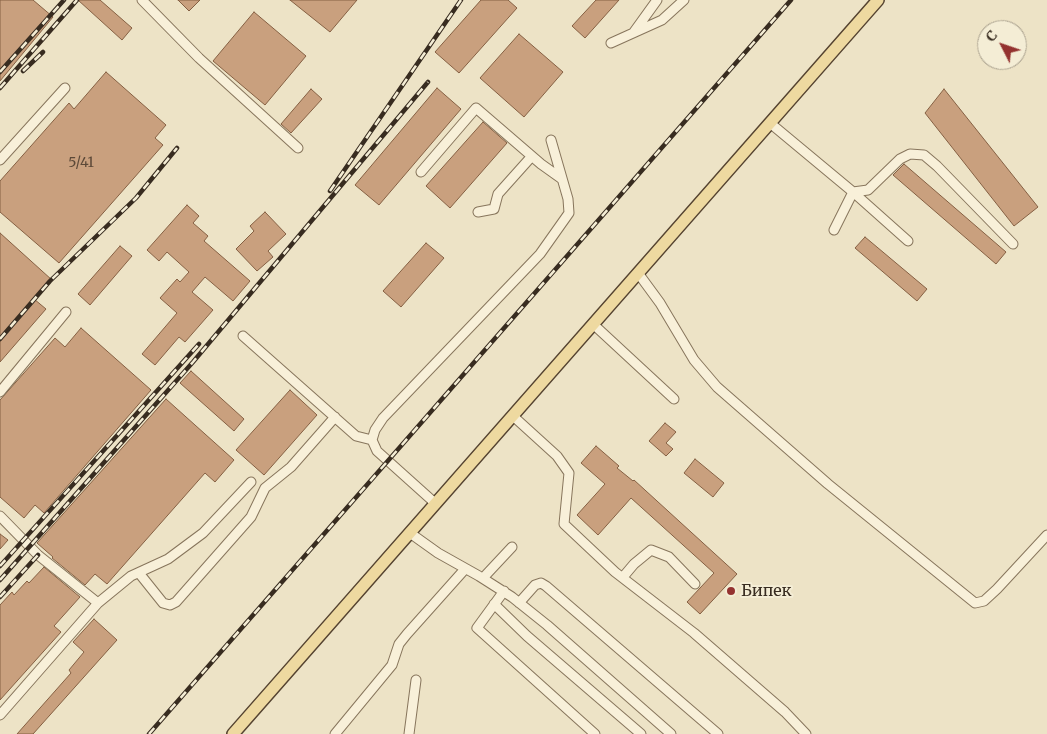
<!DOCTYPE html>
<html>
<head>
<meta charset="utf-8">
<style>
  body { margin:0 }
  #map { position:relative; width:1047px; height:734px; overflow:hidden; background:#ede3c6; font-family:Merriweather,serif }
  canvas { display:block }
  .north { position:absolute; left:977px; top:20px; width:50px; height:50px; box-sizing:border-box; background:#f4edd5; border:1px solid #a9a08d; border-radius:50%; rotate:311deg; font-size:14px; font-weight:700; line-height:20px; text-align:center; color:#382c20 }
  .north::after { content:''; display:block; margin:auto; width:18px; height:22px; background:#94322f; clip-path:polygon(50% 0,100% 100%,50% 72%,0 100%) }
</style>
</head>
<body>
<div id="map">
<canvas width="1047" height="734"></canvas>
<div class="north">С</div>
</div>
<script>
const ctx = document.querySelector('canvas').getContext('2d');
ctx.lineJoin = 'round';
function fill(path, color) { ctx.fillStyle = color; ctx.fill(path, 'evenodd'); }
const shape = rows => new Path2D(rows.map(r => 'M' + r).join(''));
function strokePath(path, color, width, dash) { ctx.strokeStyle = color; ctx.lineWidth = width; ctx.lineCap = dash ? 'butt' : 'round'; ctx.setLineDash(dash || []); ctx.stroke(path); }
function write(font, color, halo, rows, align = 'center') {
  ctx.font = font + ' Merriweather,serif'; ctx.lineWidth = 4; ctx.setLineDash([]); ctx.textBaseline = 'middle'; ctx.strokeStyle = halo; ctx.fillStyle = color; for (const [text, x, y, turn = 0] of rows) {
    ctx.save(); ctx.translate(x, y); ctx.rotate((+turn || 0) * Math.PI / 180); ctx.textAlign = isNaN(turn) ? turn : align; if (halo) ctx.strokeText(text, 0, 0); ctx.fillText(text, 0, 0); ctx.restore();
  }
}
const building = shape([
  [0,0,33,0,53,17,0,81,0,0],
  [78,0,100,0,132,28,122,40,78,0],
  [178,0,200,0,189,11,178,0],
  [290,0,357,0,330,32,290,0],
  [481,0,508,0,517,8,459,73,435,52,481,0],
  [596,0,619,0,585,38,572,26,596,0],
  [254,12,306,56,265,105,213,61,254,12],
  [519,34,563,72,524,117,480,78,519,34],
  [106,72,166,125,155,138,163,145,59,263,0,212,0,181,69,103,74,109,106,72],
  [437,88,461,109,379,205,355,185,437,88],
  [311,89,322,99,291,133,281,124,311,89],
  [944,89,1038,207,1014,226,925,113,944,89],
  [483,122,507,143,450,208,426,186,483,122],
  [904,164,1006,252,996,264,893,175,904,164],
  [187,205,199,216,193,223,208,236,204,241,250,281,233,301,205,277,192,292,213,310,185,342,179,337,155,365,142,354,177,313,160,298,177,279,180,282,189,272,167,252,159,261,147,250,187,205],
  [265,212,286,234,268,251,273,257,257,271,236,249,254,231,250,226,265,212],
  [0,233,52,280,34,299,46,309,0,362,0,233],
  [865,237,927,289,917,301,855,248,865,237],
  [426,243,444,258,401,307,383,291,426,243],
  [120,246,132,256,90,305,78,294,120,246],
  [81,328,151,390,44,513,35,505,24,518,0,497,0,400,55,338,65,347,81,328],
  [191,371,244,419,234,431,180,383,191,371],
  [290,390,317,415,264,475,236,450,290,390],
  [166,399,234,460,215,482,205,473,107,584,95,574,85,585,52,558,53,557,37,543,166,399],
  [665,423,676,432,666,443,673,449,666,456,649,441,665,423],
  [596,446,619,466,617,468,633,481,634,480,737,574,700,614,687,602,714,573,631,498,598,535,577,515,605,484,581,463,596,446],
  [695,459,724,483,713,497,684,473,695,459],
  [0,534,8,540,0,549,0,534],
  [44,567,80,597,54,626,61,632,0,700,0,605,12,592,14,595,27,581,29,583,44,567],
  [94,619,117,640,33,734,17,734,71,673,69,670,84,652,73,642,94,619]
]);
const minor = shape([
  [142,0,199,58,298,148],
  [634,32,657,0],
  [611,43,662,20,684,0],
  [770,123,853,192,834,230],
  [0,160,65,88],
  [421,172,476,108,541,164,562,179],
  [478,212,494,209,498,194,532,156],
  [908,241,853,192,868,190,900,159,910,154,924,155,937,166,1013,244],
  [638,273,660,303,694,360,717,387,828,484,975,603,984,601,997,589,1047,535],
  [593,324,674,399],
  [243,336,356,436,372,440],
  [0,392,66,312],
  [513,416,557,456,569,473,564,524,615,572,694,633,785,712,806,734],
  [436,504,377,451,372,440,375,430,383,418,540,254,569,213,568,199,551,140],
  [0,516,38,555,98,603],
  [410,533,438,553,479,576,512,597,547,625,671,734],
  [139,573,163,603,170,605,176,602,251,517,265,488,291,467,335,417],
  [623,577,634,564,651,550,669,557,695,584],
  [483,578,512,547],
  [504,591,477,628,595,734],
  [519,603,535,585,541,583,546,586,718,734],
  [494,604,527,636,641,734],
  [0,715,98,603,131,576,168,559,203,533,251,482],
  [335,734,392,665,399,644,407,634,465,569],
  [409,734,416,680]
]);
const major = shape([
  [233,734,878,0]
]);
const rail = shape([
  [23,71,43,52],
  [0,72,64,0],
  [0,88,77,0],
  [330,191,461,0],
  [0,339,50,281,136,198,177,148],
  [0,566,199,344],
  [0,580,193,362,428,82],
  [0,597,38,555],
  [149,734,791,0]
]);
const markers = [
  [731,591,5,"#94322f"]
];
const numberNames = [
  ["5/41",81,163]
];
const poiNames = [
  ["Бипек",741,591]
];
fill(building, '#c9a07e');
strokePath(building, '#856043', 1);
strokePath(minor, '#87755c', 11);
strokePath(major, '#554330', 14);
strokePath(minor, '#f8f0d9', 9);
strokePath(major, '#eed9a0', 11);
strokePath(rail, '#382c20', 4.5);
strokePath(rail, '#f4edd5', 2.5, [8]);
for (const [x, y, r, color] of markers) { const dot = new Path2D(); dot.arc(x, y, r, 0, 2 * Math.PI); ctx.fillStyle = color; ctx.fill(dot); strokePath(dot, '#f4edd5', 2); }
write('14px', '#5c4938', null, numberNames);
write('16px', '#382c20', '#f4edd5', poiNames, 'left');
</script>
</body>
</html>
